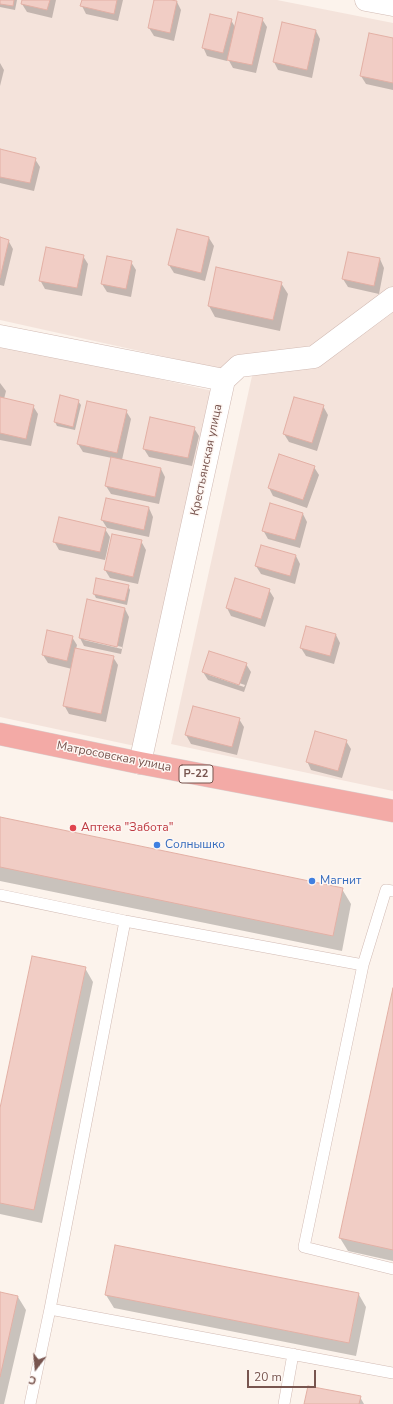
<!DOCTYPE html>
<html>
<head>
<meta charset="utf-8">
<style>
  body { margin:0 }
  #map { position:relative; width:393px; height:1404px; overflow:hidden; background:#fcf3ec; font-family:"Nunito Sans",sans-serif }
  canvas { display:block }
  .north { position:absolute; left:16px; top:1348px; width:40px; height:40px; -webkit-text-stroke:3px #fef7f3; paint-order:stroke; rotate:196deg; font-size:11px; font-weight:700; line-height:16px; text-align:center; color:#78554f }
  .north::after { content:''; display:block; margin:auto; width:14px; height:18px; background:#78554f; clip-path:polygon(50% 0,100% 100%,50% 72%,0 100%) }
  .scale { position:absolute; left:247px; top:1370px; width:69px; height:18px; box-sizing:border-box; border:2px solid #78554f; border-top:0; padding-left:5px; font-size:12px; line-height:14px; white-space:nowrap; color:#78554f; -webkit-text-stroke:3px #fef7f3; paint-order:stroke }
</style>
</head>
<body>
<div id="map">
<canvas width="393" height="1404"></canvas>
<div class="north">С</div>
<div class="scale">20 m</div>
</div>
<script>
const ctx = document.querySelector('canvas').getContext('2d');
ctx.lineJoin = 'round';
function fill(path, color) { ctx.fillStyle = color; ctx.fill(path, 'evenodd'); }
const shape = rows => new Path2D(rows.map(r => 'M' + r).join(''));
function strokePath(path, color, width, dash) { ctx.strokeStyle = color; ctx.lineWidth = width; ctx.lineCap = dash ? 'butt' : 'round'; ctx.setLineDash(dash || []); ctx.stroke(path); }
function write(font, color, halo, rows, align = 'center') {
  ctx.font = font + ' "Nunito Sans",sans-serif'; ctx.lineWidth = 3; ctx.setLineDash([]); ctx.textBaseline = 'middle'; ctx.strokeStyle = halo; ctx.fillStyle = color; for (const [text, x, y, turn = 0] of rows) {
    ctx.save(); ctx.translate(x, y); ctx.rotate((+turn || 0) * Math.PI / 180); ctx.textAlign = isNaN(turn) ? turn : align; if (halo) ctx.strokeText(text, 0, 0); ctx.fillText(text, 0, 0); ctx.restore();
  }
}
const residential = shape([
  [0,0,277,0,393,23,393,791,171,744,252,376,0,320],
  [0,344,213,391,135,746,0,717]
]);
const shadow = shape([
  [0,0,17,0,15,10,0,7],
  [23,0,56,0,52,18,27,12,22,4],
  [83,0,123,0,118,21,86,14,82,6],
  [155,0,167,0,177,2,181,10,174,41,154,36,149,28],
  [262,19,267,27,256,73,233,68,228,59,227,61,207,56,203,47,231,20,235,27],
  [316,31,320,39,312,78,278,70,274,62],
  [393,39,393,90,366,84,361,76],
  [0,63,4,70,0,86],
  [0,150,35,159,40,167,34,191,0,183],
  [209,238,214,246,205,281,174,273,169,265],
  [0,239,8,240,13,249,4,286,0,285],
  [348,253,380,259,384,268,379,294,348,287,343,279],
  [83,256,88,264,82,296,45,289,40,280],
  [131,262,136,270,131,297,107,292,102,284],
  [281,283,288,294,280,331,215,317,209,306],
  [0,383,6,391,4,399,33,406,38,414,31,446,0,440],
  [60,397,78,401,81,405,75,430,57,426,55,422],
  [323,406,328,415,317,451,289,442,284,434],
  [126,411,131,419,122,460,161,469,165,477,159,504,111,494,106,486,112,458,83,452,78,444],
  [194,428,199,436,192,466,149,457,144,449],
  [314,467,319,475,307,508,273,496,269,488],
  [149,508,153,517,149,537,107,528,102,520],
  [303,514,307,522,300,548,268,539,263,530],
  [105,529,110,537,105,560,59,550,54,541],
  [141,541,146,550,138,584,110,578,105,570],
  [262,546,296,556,300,564,295,584,261,574,256,566],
  [97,579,128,586,130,590,127,605,96,598,94,594],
  [269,590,274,598,265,627,231,616,227,608],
  [125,609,129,617,121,654,84,646,80,638],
  [84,638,122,647,122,649,84,640],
  [336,635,340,643,334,664,306,656,301,648],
  [72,637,77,645,76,649,113,657,118,665,106,722,69,714,64,705,72,669,48,663,43,655],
  [246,664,251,672,244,692,208,680,203,672],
  [209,673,245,685,244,687,209,675],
  [239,719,244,727,237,755,191,744,186,735],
  [346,741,351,749,342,778,311,770,307,761],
  [0,818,342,889,351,904,342,951,0,881],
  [85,968,93,982,42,1223,0,1214,0,1113],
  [393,993,393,1261,348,1251,340,1238],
  [0,1293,18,1297,26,1310,4,1404,0,1404],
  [358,1293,366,1307,356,1356,114,1308,106,1295],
  [360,1397,364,1404,305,1404]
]);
const building = shape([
  [0,0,14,0,13,6,0,4,0,0],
  [22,0,50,0,47,10,21,4,22,0],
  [82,0,117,0,114,14,80,6,82,0],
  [154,0,171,0,177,1,170,33,148,28,154,0],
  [238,12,263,18,252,65,227,60,238,12],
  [210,14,232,19,223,53,202,48,210,14],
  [282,22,316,30,307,70,273,62,282,22],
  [369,33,393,38,393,83,360,76,369,33],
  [0,149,36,158,30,183,0,177,0,149],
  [177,229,209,237,201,273,168,265,177,229],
  [0,237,9,240,0,278,0,237],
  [46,247,84,255,77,288,39,281,46,247],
  [348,252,380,258,374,286,342,279,348,252],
  [107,256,132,261,126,289,101,284,107,256],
  [216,267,282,282,273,320,208,306,216,267],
  [60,395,79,400,73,427,54,422,60,395],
  [0,397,34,405,26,439,0,433,0,397],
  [294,397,324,405,312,443,283,434,294,397],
  [87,401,127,410,117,453,77,444,87,401],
  [150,417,195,427,188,458,143,449,150,417],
  [279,454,315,466,303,500,268,488,279,454],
  [111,457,161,468,155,497,105,486,111,457],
  [106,498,149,507,144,530,101,520,106,498],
  [270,503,303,513,295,540,262,531,270,503],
  [59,517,106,528,100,552,53,542,59,517],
  [112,534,142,540,133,577,104,570,112,534],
  [261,545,296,555,290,576,255,566,261,545],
  [96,578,129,585,125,601,93,594,96,578],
  [235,578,270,589,261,619,226,608,235,578],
  [87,599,125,608,117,647,79,638,87,599],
  [306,626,336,634,330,656,300,648,306,626],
  [47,630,73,636,67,661,42,655,47,630],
  [75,648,114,656,101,714,63,706,75,648],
  [209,651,247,663,239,685,202,672,209,651],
  [193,706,240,718,232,747,185,735,193,706],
  [315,731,347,740,338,771,306,762,315,731],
  [0,817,343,888,333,936,0,867,0,817],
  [32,956,86,967,34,1210,0,1203,0,1108,32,956],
  [393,988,393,1250,339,1238,393,988],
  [115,1245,359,1293,349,1343,105,1295,115,1245],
  [0,1292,18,1296,0,1377,0,1292],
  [308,1386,361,1396,359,1404,304,1404,308,1386]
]);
const lane = shape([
  [0,895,125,921,363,965,304,1247,393,1269],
  [363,965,386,890,393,891],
  [50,1309,125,921],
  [30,1404,50,1309,393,1373],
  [284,1404,293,1354]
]);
const street = shape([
  [366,0,393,5],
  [0,336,224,380,140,763],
  [224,380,239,366,314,357,393,298]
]);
const highway = shape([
  [0,734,140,763,393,811]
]);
const markers = [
  [73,828,4,"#e0444e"],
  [157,845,4,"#3f7fe0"],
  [312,881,4,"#3f7fe0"]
];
const shields = [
  [196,774,34]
];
const shieldNames = [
  ["Р-22",196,774]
];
const streetNames = [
  ["Крестьянская улица",207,460,-78],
  ["Матросовская улица",114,757,11]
];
const healthNames = [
  ["Аптека \"Забота\"",81,828]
];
const shopNames = [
  ["Солнышко",165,845],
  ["Магнит",320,881]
];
fill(residential, '#f4e3db');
fill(shadow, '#0003');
fill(building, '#f1cdc5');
strokePath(building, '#e3b0a5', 1);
strokePath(lane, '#d2bbb4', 12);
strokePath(street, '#d2bbb4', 23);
strokePath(highway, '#d9cfce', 23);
strokePath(lane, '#fff', 11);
strokePath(street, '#fff', 22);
strokePath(highway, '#f3aaa6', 22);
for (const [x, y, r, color] of markers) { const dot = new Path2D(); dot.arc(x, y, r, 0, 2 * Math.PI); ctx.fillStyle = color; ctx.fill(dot); strokePath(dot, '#fef7f3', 1.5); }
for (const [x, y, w] of shields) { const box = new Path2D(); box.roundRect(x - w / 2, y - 9, w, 18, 3); ctx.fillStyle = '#fef7f3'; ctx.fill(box); strokePath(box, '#78554f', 1); }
write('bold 11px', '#78554f', null, shieldNames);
write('12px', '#78554f', '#fef7f3', streetNames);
write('12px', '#be3a42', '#fef7f3', healthNames, 'left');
write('12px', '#366cbe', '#fef7f3', shopNames, 'left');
</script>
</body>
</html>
